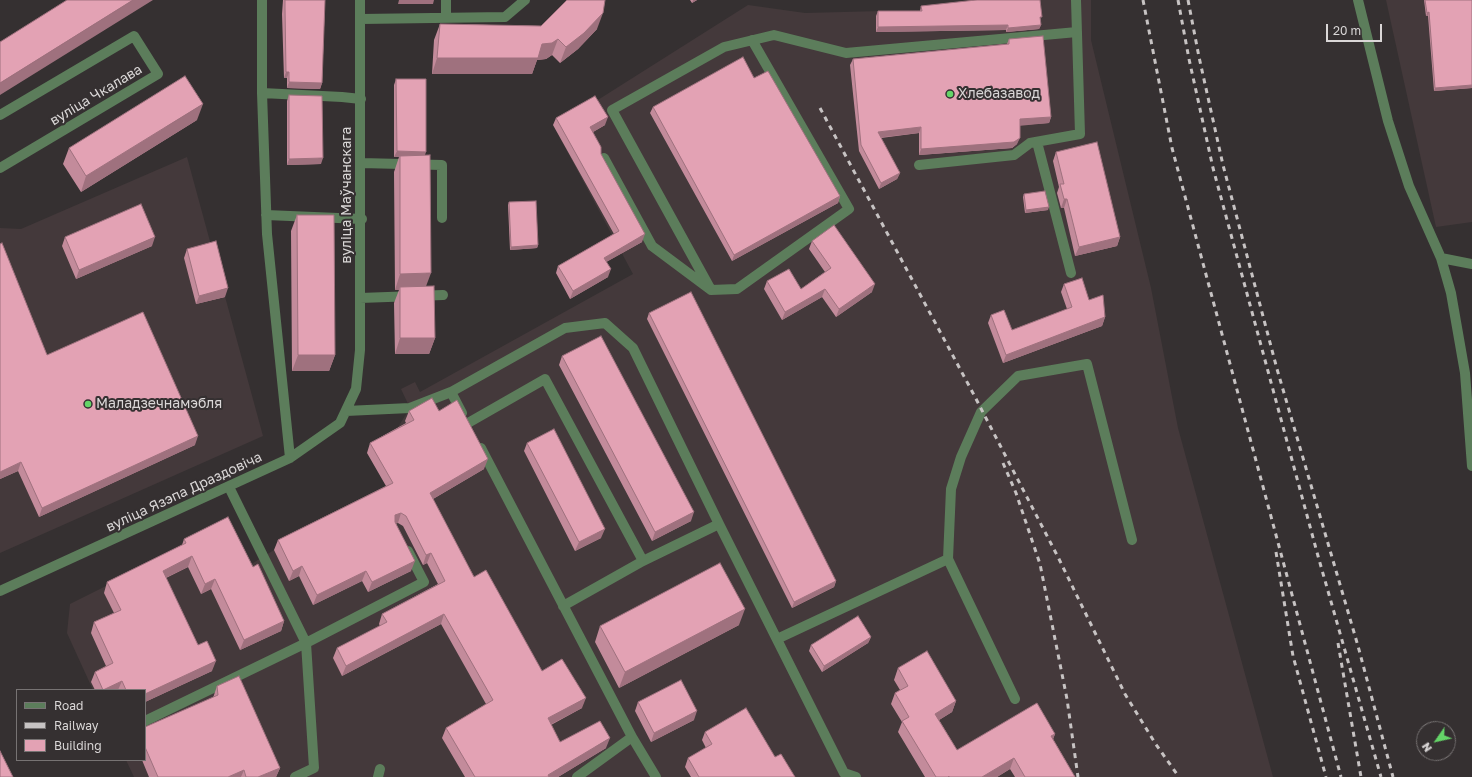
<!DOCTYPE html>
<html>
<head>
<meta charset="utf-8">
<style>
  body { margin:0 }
  #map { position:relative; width:1472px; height:777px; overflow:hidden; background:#353031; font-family:"Golos Text",sans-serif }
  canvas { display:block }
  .legend { position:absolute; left:16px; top:689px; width:130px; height:72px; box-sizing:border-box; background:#353031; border:1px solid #777373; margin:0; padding:5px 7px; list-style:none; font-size:12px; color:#dad7d7 }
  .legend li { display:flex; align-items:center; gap:8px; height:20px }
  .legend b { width:20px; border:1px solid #777373 }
  .north { position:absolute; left:1416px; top:721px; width:40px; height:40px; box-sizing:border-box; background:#353031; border:1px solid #777373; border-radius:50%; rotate:236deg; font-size:11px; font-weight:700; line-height:16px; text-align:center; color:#dad7d7 }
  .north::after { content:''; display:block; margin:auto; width:14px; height:18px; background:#64d468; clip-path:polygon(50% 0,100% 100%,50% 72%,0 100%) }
  .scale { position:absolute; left:1326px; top:24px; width:56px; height:18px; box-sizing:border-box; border:2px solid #dad7d7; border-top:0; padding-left:5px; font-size:12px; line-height:14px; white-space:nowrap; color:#dad7d7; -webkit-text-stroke:3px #353031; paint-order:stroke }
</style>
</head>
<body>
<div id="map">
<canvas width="1472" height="777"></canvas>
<ul class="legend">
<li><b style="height:5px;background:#5c7d5b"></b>Road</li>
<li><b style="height:5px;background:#c7c3c3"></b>Railway</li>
<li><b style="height:11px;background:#e3a2b4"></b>Building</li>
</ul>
<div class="north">N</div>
<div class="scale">20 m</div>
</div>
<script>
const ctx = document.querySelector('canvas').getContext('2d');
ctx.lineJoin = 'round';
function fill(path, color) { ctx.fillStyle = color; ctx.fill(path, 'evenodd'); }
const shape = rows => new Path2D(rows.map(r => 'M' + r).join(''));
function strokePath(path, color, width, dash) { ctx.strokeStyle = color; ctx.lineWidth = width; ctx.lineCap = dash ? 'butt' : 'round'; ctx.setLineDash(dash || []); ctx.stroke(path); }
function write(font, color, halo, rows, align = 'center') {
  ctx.font = font + ' "Golos Text",sans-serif'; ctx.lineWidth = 4; ctx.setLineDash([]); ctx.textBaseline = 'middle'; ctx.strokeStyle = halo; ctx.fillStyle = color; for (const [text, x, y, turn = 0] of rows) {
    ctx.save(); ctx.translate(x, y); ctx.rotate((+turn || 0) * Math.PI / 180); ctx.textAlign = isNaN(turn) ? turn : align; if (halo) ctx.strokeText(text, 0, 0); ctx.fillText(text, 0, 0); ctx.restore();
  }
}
const built = shape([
  [1009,0,1091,0,1091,40,1151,288,1178,428,1273,777,134,777,126,760,145,760,145,690,93,690,67,633,70,604,180,549,245,568,274,550,389,492,390,440,410,408,401,389,415,382,420,392,633,274,553,125,593,103,748,5,805,13,920,10],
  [1386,0,1472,0,1472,222,1436,227],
  [187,157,263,436,0,553,0,228,21,229]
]);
const minor = shape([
  [262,0,262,93],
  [1358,0,1388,121,1409,186,1441,258,1451,293,1465,373,1472,466],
  [446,18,446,0],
  [361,19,505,17,525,0],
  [0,115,134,36,158,74,0,168],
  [1037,142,1071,273],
  [604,158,652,246,711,290,612,110,724,47,774,35,846,53,1077,32],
  [361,163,442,165,442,218],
  [919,165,1014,155,1030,143,1080,134,1076,0],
  [266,215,362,219],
  [1441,258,1472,264],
  [711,290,737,289,849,209,752,40],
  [360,298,443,295],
  [451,392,565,328,605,323,633,348,719,524,643,561],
  [346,411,410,408,451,392,462,413],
  [468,423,545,379,643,561,563,606],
  [481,448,632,737],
  [290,458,267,234,262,93,342,97,361,99],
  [229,487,306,643,314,768,295,777],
  [719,524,844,773,856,777],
  [948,559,1015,699],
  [0,591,290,458,340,423,356,389,360,350,360,0],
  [777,639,948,559,951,489,961,457,981,412,1018,376,1087,364,1132,540],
  [145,721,306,643,424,582,408,551],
  [378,777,380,769],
  [577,777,632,737,656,777]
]);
const rail = shape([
  [1143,0,1172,148,1341,777],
  [1178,0,1189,59,1213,168,1318,556,1381,777],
  [1188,0,1199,57,1223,165,1277,369,1358,646,1393,777],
  [820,108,974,395,1059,559,1125,694,1155,743,1179,777],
  [1003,463,1016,493,1040,564,1067,699,1078,777],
  [1276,552,1293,656,1326,777],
  [1338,643,1361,777]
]);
const wall = shape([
  [283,0,325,0,322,83,320,89,287,88,287,78,284,78,282,14],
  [690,0,697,0,692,3],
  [1424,0,1472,0,1472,88,1434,91,1428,16,1426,16],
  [921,6,1040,20,1041,25,1039,29,1006,32,1006,30,876,32,876,16,878,11,920,11],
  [440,24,541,26,597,29,578,49,560,63,552,55,546,59,537,60,532,74,432,74,434,40],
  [1009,39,1051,117,1049,123,1020,125,1017,144,1012,148,919,155,919,133,881,138,900,173,897,179,879,189,859,151,850,65,853,59,1007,44],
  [754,78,840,196,838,203,732,261,650,113,653,107],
  [396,79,425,156,426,286,435,338,429,354,395,354,394,303,399,290,395,290,394,172,399,157,394,157,394,85],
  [289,95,321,164,287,165,287,101],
  [556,118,605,125,593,132,601,154,642,242,606,262,608,277,570,299,556,273,558,266,614,234,553,125],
  [197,120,81,192,63,164,69,148],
  [1056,152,1120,237,1117,246,1075,256,1064,208,1061,208,1057,193,1059,187,1053,161],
  [1024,194,1048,210,1025,213,1023,197],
  [509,202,538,245,537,248,510,250,508,205],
  [297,215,335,355,329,371,292,371,291,231],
  [65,237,152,246,76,279,62,246],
  [812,241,872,292,836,317,822,297,782,320,764,289,767,281,801,289,825,272,809,249],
  [0,244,47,355,195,445,39,517,18,471,0,479],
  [187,249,225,297,196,304,184,258],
  [1064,284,1089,300,1105,317,1102,326,1003,363,988,323,991,315,1012,330,1067,309,1061,292],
  [649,313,836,581,834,587,792,608,647,319],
  [562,356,691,521,652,541,559,365],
  [409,411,439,411,484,469,433,499,474,577,542,671,582,708,551,725,560,742,606,748,558,777,465,777,442,738,446,728,486,704,441,624,342,676,333,658,337,648,380,626,379,624,382,614,438,584,427,563,423,565,403,526,398,523,396,523,411,571,368,592,362,581,313,605,299,576,289,581,274,550,278,540,386,486,367,453,370,443,406,423,405,421],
  [527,443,601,538,575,551,524,451],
  [184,539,253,567,284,621,281,631,240,650,211,589,201,594,188,567,166,578,198,645,212,671,145,702,145,690,95,690,91,682,95,672,106,666,91,633,94,622,114,613,104,593,107,582,182,545],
  [739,625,619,688,595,642,600,626],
  [871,637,868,643,822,672,809,651,811,645],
  [898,668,956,701,952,712,939,720,957,750,1055,734,1053,739,1075,777,1015,777,1010,769,997,777,925,777,898,732,902,722,891,704,895,693,900,690,894,680],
  [217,686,280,768,276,777,149,777,142,760,145,760,145,727,213,698],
  [638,702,694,720,651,742,635,711],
  [705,732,775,757,795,777,691,777,685,767,688,758,706,748,702,740]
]);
const shadedWall = shape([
  [133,0,153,0,0,95,0,83],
  [399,0,434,0,433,4,398,4],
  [693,0,697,0,692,3],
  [1429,12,1428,16,1426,16,1427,13],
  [603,13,597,29,578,49,560,63,566,47],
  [1008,25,1006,30,876,32,878,27],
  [1041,25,1039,29,1006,32,1008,28],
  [558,39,552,55,546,59,537,60,532,74,432,74,437,58,542,44],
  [286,72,289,72,287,78,284,78],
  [289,82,322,83,320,89,287,88],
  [1472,85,1472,88,1434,91,1435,88],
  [203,104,197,120,81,192,86,176],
  [608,117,605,125,588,135,590,127],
  [1051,117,1049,123,1018,126,1020,119],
  [921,127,919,133,876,138,878,132],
  [1020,138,1017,144,1012,148,919,155,921,149],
  [397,151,426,152,424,158,400,156,399,157,394,157],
  [323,158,321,164,287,165,289,159],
  [900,173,897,179,879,189,881,183],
  [840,196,838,203,732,261,734,255],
  [1064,199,1067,199,1064,208,1061,208],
  [1049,207,1048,210,1025,213,1026,210],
  [645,234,642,242,601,265,604,258],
  [155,237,152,246,76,279,79,270],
  [1120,237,1117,246,1075,256,1079,247],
  [538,245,537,248,510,250,511,247],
  [611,269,608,277,570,299,573,291],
  [431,273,425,289,400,287,399,290,395,290,400,274],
  [875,284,872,292,836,317,839,309],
  [228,288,225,297,196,304,199,296],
  [825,289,822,297,782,320,785,312],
  [1105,317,1102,326,1003,363,1006,355],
  [400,338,435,338,429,354,395,354],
  [298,355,335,355,329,371,292,371],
  [198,436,195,445,39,517,42,508],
  [488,459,484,469,426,503,430,493],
  [21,462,18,471,0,479,0,472],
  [694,512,691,521,652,541,655,532],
  [401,513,398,523,392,525,395,515],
  [605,529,601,538,575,551,579,542],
  [431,553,427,563,423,565,426,555],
  [192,556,188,567,159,581,163,571],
  [415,561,411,571,368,592,372,582],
  [302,566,299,576,289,581,293,571],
  [366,571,362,581,313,605,317,595],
  [215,579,211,589,201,594,205,584],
  [836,581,834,587,792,608,794,602],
  [745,609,739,625,619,688,625,672],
  [444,614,441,624,342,676,346,666],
  [284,621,281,631,240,650,244,640],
  [871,637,868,643,822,672,824,666],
  [216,661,212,671,145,702,145,694],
  [122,681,118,690,103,690],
  [586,698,582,708,544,728,548,718],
  [956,701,952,712,931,725,935,714],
  [697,711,694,720,651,742,654,733],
  [1055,734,1051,745,1051,736],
  [610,738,606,748,558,777,547,777,548,775],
  [1014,758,1010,769,997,777,982,777],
  [280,768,276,777,258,777],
  [244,770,241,777,228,777]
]);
const building = shape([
  [67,0,133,0,0,83,0,42,67,0],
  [285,0,325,0,322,83,289,82,289,72,286,72,285,8,285,0],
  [567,0,605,0,603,13,584,33,566,47,558,39,552,43,542,44,538,58,437,58,440,24,541,26,567,0],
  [976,0,1040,0,1042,17,1040,17,1041,25,1008,28,1008,25,878,27,878,11,922,11,921,6,976,0],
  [1425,0,1472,0,1472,85,1435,88,1429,12,1427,13,1425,0],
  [1043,36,1051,117,1020,119,1020,138,1014,142,921,149,921,127,878,132,900,173,881,183,861,145,853,59,1009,44,1009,39,1043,36],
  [743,57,754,78,768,71,840,196,734,255,653,107,743,57],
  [185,76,203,104,86,176,69,148,185,76],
  [396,79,426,79,426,152,397,151,396,79],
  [289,95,322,96,323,158,289,159,289,95],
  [595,96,608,117,590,127,601,147,601,154,645,234,604,258,611,269,573,291,558,266,619,231,556,118,595,96],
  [1097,142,1120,237,1079,247,1067,199,1064,199,1060,184,1064,184,1056,152,1097,142],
  [430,155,431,273,400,274,400,156,430,155],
  [1045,191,1049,207,1026,210,1024,194,1045,191],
  [536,201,538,245,511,247,509,202,536,201],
  [141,204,155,237,79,270,65,237,141,204],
  [297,215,334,215,335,355,298,355,297,215],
  [834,225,875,284,839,309,825,289,785,312,767,281,789,269,801,289,831,268,812,241,834,225],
  [216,241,228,288,199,296,187,249,216,241],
  [2,243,47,355,143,312,198,436,42,508,21,462,0,472,0,244,2,243],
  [1082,278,1089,300,1103,295,1105,317,1006,355,991,315,1004,310,1012,330,1072,307,1064,284,1082,278],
  [434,286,435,338,400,338,400,287,434,286],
  [691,292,836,581,794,602,649,313,691,292],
  [601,336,694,512,655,532,562,356,601,336],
  [432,398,439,411,457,400,488,459,430,493,474,577,486,570,542,671,562,659,586,698,548,718,560,742,600,721,610,738,548,775,549,777,475,777,446,728,493,700,444,614,346,666,337,648,387,622,382,614,445,581,431,553,426,555,406,516,401,513,395,515,395,522,415,561,372,582,366,571,317,595,302,566,293,571,278,540,393,483,370,443,414,420,409,411,432,398],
  [554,429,605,529,579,542,527,443,554,429],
  [228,517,253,567,258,564,284,621,244,640,215,579,205,584,192,556,163,571,198,645,207,641,216,661,145,694,145,690,126,690,122,681,103,690,95,672,113,663,94,622,121,610,107,582,186,543,184,539,228,517],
  [720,563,745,609,625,672,600,626,720,563],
  [858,616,871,637,824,666,811,645,858,616],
  [927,651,956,701,935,714,957,750,1037,703,1055,734,1051,736,1075,777,1025,777,1014,758,982,777,949,777,949,776,948,777,936,777,902,721,909,717,895,693,908,686,898,668,927,651],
  [239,676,280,768,258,777,246,777,244,770,228,777,158,777,145,747,145,727,218,695,217,686,239,676],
  [681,680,697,711,654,733,638,702,681,680],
  [746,708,775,757,781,754,795,777,699,777,688,758,712,744,705,732,746,708],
  [0,751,13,777,0,777,0,751]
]);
const markers = [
  [950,94,4,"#64d468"],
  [88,404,4,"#64d468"]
];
const poiNames = [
  ["Хлебазавод",958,94],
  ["Маладзечнамэбля",96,404]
];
const streetNames = [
  ["вуліца Чкалава",96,95,-31],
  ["вуліца Маўчанскага",347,195,-90],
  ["вуліца Язэпа Драздовіча",184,492,-25]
];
fill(built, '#44393b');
strokePath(minor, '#5c7d5b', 10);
strokePath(rail, '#c7c3c3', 3, [5, 5]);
fill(wall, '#c38b9b');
fill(shadedWall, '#9f717e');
fill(building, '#e3a2b4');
strokePath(building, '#9f717e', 1);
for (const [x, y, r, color] of markers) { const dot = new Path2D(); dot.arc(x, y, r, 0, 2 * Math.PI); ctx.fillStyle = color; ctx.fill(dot); strokePath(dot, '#353031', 1.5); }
write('14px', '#dad7d7', '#353031', poiNames, 'left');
write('14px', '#dad7d7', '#353031', streetNames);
</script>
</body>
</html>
